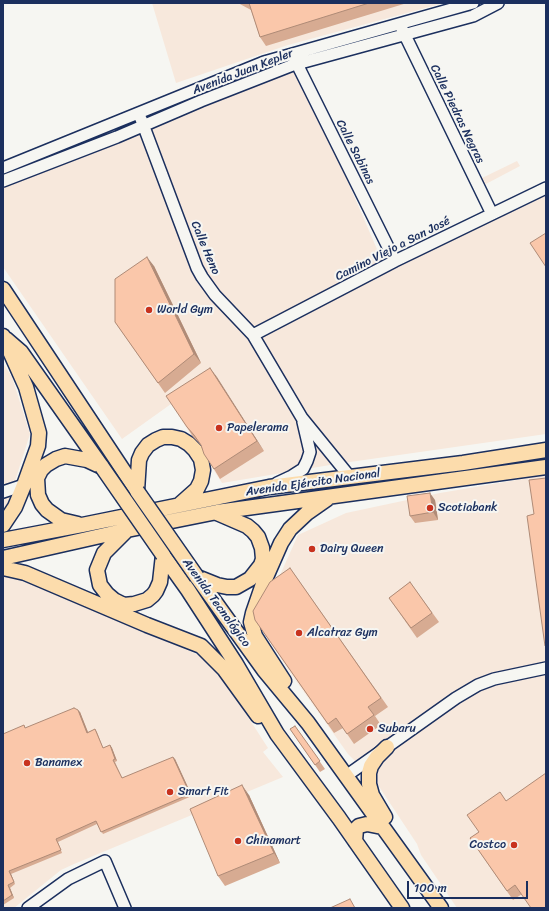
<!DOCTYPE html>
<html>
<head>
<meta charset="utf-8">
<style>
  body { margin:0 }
  #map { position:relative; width:549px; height:911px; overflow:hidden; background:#f6f6f2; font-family:Sriracha,sans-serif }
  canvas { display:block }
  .frame { position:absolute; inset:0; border:4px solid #1b2f5e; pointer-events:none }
  .scale { position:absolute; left:407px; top:881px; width:121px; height:18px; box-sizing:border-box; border:2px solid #1b2f5e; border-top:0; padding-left:5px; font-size:12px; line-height:14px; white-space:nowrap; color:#1b2f5e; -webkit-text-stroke:3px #f6f6f2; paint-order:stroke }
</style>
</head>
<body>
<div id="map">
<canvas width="549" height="911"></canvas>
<div class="frame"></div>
<div class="scale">100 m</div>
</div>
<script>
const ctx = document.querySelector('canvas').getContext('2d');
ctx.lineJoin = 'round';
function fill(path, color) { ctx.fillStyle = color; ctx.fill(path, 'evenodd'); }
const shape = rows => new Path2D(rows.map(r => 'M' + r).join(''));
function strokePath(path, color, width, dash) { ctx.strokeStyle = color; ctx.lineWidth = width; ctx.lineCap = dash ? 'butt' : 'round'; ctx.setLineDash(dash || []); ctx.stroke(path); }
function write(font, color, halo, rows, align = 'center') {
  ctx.font = font + ' Sriracha,sans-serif'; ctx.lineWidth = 4; ctx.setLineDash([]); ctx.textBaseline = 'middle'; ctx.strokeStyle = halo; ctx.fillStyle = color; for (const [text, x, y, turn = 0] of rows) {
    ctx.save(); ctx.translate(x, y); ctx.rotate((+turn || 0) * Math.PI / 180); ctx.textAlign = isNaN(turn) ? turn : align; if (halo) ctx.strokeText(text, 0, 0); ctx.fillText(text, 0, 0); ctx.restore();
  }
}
const built = shape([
  [152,3,444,3,288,45,176,83],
  [297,64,386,270,546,194,546,434,336,464,222,483,171,404,122,439,3,267,3,185],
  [517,161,520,166,484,185,480,179],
  [3,363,12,377,30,434,7,506,3,511],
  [546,475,546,908,457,908,421,855,417,844,376,782,348,754,289,671,258,624,298,535,346,513,440,493],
  [3,575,16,578,165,639,200,656,217,669,268,748,263,752,283,777,74,864,61,870,14,908,3,908]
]);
const minor = shape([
  [402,29,492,214],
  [295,58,297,64,395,261],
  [141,119,197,268,202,277,215,295,253,335,302,418,350,477],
  [3,168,264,62,473,3],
  [3,181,117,137,201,101,293,65,473,16,498,3],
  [253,335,395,261,546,188],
  [277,483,292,476,303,469,307,461,310,452,303,422],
  [3,492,24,485],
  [346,776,456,698,478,685,494,679,546,668],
  [28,908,68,879,105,861,125,908]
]);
const major = shape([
  [3,289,137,491],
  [6,339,21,352,102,467],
  [137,491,139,460,142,453,148,445,156,440,163,437,172,437,181,439,189,444,195,450,201,459,203,470,201,481,197,489,179,505],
  [78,524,61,520,47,510,42,504,38,495,37,478,41,470,46,465,56,459,65,456,87,460,102,467],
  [3,525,15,507,24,485,38,446,39,433,26,387,3,336],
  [126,531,104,553,97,570,100,585,107,594,114,600,124,605,134,604,147,600,153,595,156,591,160,582,163,555],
  [3,540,82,525,269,487,463,463,546,450],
  [163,555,188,590,236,664,277,734,339,818,402,908],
  [3,558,127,530,217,512,546,467],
  [3,568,25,573,147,625,201,646,224,669,258,716],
  [197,577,264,670,308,723,441,908],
  [197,577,217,585,227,587,236,587,250,579,261,565,263,559,262,548,258,537,253,531,247,526,217,513],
  [284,681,255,636,251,622,253,613,263,584,281,543,290,529,307,513,327,499],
  [385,817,372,795,369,784,369,773,371,766,377,757,387,747],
  [355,841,356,829,359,826,367,824,382,827]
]);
const majorBridge = shape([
  [102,467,163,555],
  [137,491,197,577]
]);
const wall = shape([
  [238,3,407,3,266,46,260,37,251,10],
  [154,266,201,363,165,393,115,322],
  [210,368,264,451,220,479,214,469,201,445,193,437,187,427],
  [435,500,438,520,415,523,410,516],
  [290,568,388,707,375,716,381,725,354,744,343,728,334,733,255,620],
  [410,582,439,622,417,638,389,598],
  [80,712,88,732,95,729,97,732,103,748,110,745,112,748,117,761,115,762,122,778,175,759,192,796,103,834,97,824,58,842,62,853,11,874,15,884,10,888,14,898,3,905,3,734,26,728],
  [295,726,325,769,320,772,290,729],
  [249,795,280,863,225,886,218,876],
  [479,832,522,894,513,900,470,838]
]);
const shadedWall = shape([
  [147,257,154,266,201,363,194,354],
  [210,368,217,377,264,451,257,441],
  [430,493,435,500,438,520,433,512],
  [78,710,80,712,89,735,87,733],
  [110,745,112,748,117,761,115,759],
  [173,757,175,759,192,796,190,794],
  [242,785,249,795,280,863,274,853],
  [9,871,11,874,15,884,14,882],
  [8,885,10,888,14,898,12,895]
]);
const building = shape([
  [249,3,369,3,260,37,249,3],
  [546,233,546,267,530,243,546,233],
  [147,257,194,354,158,383,115,322,115,279,147,257],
  [210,368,257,441,214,469,204,454,201,445,194,435,187,427,166,396,210,368],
  [546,478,546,645,545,646,527,516,534,514,529,480,546,478],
  [430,493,433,512,410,516,407,496,430,493],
  [290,568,381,698,368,707,374,715,347,734,336,718,328,724,255,620,253,611,270,582,290,568],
  [410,582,432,613,411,628,389,598,410,582],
  [74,708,78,710,87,733,95,729,103,748,110,745,115,759,113,760,122,778,173,757,190,794,101,832,96,821,56,839,61,850,9,871,14,882,8,885,12,895,3,901,3,734,24,725,25,728,74,708],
  [295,726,320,761,315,765,290,729,295,726],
  [546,773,546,908,531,908,515,885,507,891,470,838,479,832,467,815,500,792,506,801,546,773],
  [242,785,274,853,218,876,190,809,242,785],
  [350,899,355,908,330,908,350,899]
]);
const markers = [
  [149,310,4,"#c8321e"],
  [219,428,4,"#c8321e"],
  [430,508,4,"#c8321e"],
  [312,549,4,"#c8321e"],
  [299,633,4,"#c8321e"],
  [370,729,4,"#c8321e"],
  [27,763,4,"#c8321e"],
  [170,792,4,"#c8321e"],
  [238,841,4,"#c8321e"],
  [514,845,4,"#c8321e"]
];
const streetNames = [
  ["Avenida Juan Kepler",243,72,-21],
  ["Calle Piedras Negras",457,114,64],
  ["Calle Sabinas",355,152,63],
  ["Calle Heno",205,248,67],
  ["Camino Viejo a San José",393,249,-27],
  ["Avenida Ejército Nacional",313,483,-8],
  ["Avenida Tecnológico",216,603,54]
];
const poiNames = [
  ["World Gym",157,310],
  ["Papelerama",227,428],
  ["Scotiabank",438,508],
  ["Dairy Queen",320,549],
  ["Alcatraz Gym",307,633],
  ["Subaru",378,729],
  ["Banamex",35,763],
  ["Smart Fit",178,792],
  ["Chinamart",246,841],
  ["Costco",506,845,"right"]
];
fill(built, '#f7e8dc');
strokePath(minor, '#1b2f5e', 14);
strokePath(major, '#1b2f5e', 17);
strokePath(minor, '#f6f6f2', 11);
strokePath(major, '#fcdcac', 14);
strokePath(majorBridge, '#1b2f5e', 17, []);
strokePath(majorBridge, '#fcdcac', 14);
fill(wall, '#d7ab92');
fill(shadedWall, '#af8b77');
fill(building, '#fac7aa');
strokePath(building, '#af8b77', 1);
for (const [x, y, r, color] of markers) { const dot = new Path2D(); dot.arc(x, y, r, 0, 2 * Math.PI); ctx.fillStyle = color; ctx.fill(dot); strokePath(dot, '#f6f6f2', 1.5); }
write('12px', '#1b2f5e', '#f6f6f2', streetNames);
write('12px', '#1b2f5e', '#f6f6f2', poiNames, 'left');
</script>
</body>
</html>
